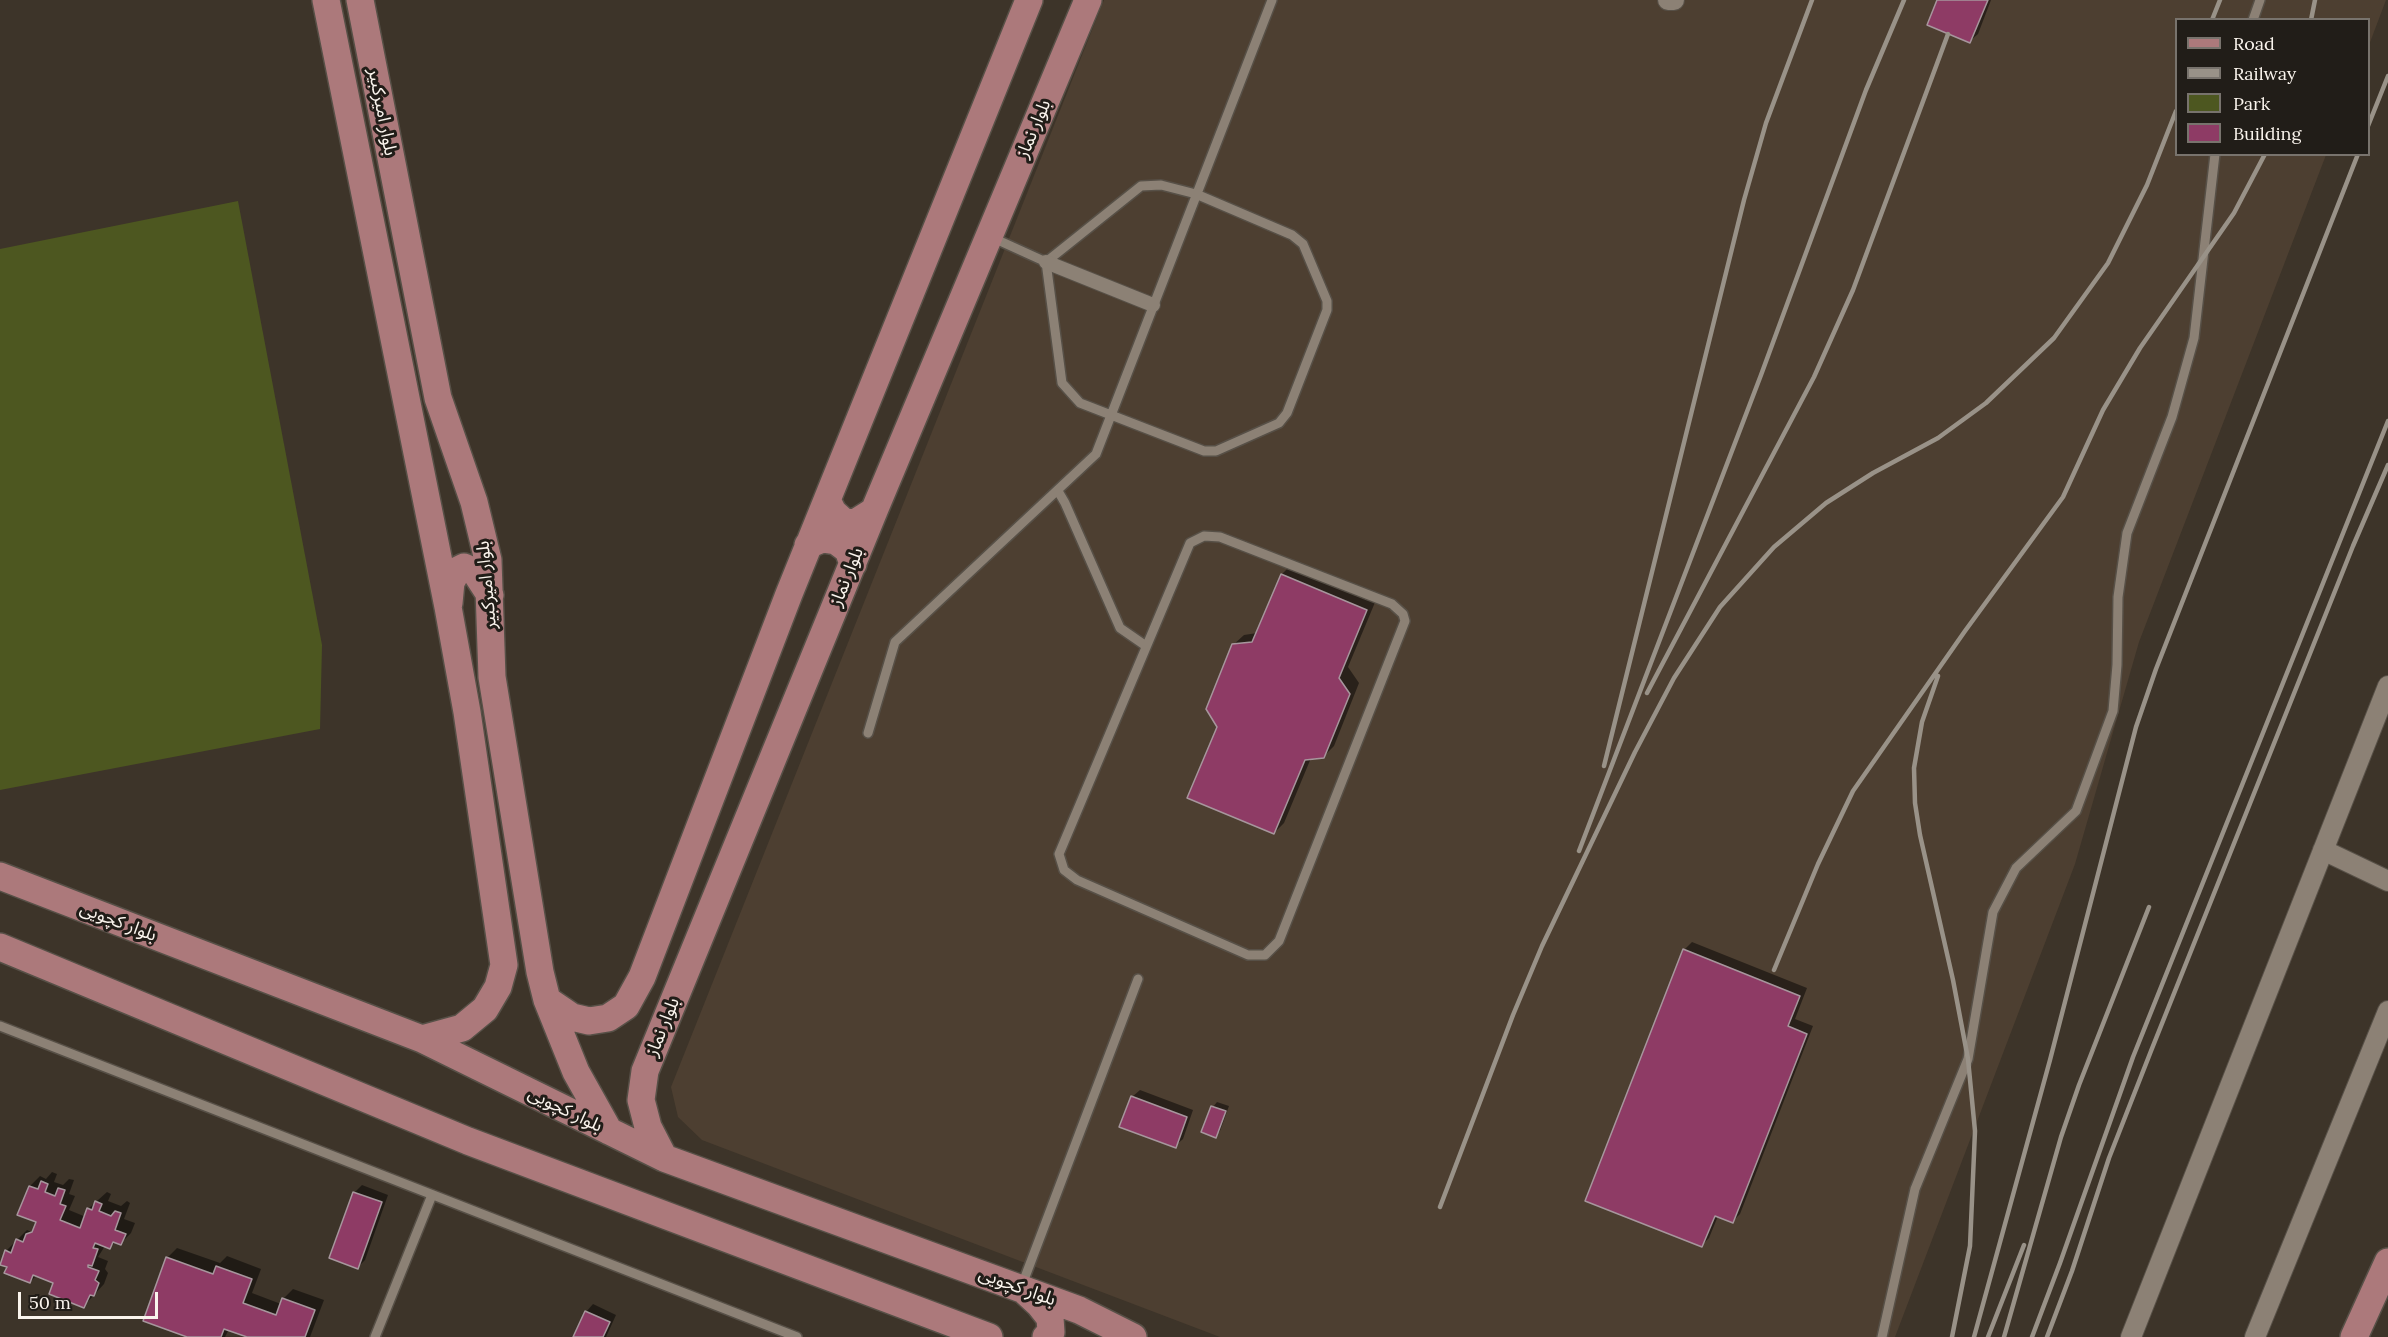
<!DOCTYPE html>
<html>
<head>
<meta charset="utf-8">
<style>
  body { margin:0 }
  #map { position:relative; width:2388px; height:1337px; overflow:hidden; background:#3d3429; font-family:Lora,serif }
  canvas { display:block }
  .legend { position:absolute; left:2175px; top:18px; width:195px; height:138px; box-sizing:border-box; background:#211d18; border:2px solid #78736d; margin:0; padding:8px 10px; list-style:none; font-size:18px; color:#faf4ed }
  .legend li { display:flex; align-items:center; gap:12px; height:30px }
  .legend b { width:30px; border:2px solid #78736d }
  .scale { position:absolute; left:18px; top:1292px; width:140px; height:27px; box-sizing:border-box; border:3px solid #faf4ed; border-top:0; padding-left:8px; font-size:18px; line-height:21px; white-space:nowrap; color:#faf4ed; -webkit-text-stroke:4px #211d18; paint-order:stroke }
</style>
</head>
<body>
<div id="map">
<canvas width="2388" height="1337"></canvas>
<ul class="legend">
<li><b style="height:8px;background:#ac797b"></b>Road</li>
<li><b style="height:8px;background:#999288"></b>Railway</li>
<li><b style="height:16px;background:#4d5720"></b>Park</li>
<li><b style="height:16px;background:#8e3b65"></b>Building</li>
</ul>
<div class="scale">50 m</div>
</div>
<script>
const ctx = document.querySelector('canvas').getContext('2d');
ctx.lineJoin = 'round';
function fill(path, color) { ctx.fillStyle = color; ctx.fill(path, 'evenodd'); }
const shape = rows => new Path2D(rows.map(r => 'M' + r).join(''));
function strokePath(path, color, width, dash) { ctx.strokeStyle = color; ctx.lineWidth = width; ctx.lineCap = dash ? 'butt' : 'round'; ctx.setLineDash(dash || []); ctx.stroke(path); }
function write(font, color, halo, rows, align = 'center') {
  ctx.font = font + ' Lora,"Noto Sans Arabic",serif'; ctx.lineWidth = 6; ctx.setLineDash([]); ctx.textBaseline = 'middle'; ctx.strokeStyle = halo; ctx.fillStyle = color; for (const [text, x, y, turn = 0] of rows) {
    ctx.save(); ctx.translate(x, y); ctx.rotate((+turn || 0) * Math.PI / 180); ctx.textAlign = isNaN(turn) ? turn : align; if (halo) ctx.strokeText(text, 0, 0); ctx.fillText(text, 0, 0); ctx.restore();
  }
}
const industrial = shape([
  [1104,0,2386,0,2369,45,2368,20,2176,20,2176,154,2326,155,2139,642,2075,864,1895,1337,1220,1337,702,1140,678,1117,671,1087]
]);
const green = shape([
  [238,201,322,645,320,729,0,790,0,249]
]);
const shadow = shape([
  [1939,0,1991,0,1978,34,1970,41],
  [1292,564,1376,600,1348,667,1359,683,1334,746,1324,756,1311,758,1284,823,1274,833,1219,726,1233,645,1244,635,1257,633,1282,574],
  [1692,942,1807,988,1795,1019,1813,1026,1740,1214,1733,1221,1718,1216,1709,1238,1702,1245,1684,950],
  [1140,1090,1193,1110,1183,1139,1175,1146,1132,1097],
  [1217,1102,1229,1106,1220,1131,1215,1136,1203,1131,1213,1107],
  [52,1172,57,1174,54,1182,63,1185,69,1179,74,1180,69,1194,75,1196,69,1210,86,1217,88,1209,107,1192,111,1194,108,1201,121,1206,127,1201,130,1203,124,1219,135,1223,131,1233,121,1243,116,1241,110,1248,105,1246,98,1257,108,1261,105,1269,108,1273,104,1284,84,1306,55,1282,37,1275,30,1282,6,1251,27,1230,31,1232,36,1226,38,1221,30,1186,40,1176,46,1179],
  [362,1185,388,1195,365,1260,358,1267,354,1193],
  [177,1248,220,1263,227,1256,261,1269,252,1293,281,1304,283,1299,293,1289,324,1300,310,1337,251,1337,229,1329,225,1337,192,1337,167,1258],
  [593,1304,616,1315,606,1337,575,1337,586,1312]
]);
const building = shape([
  [1937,0,1988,0,1970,43,1927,25,1937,0],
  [1281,574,1367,610,1339,678,1350,694,1324,758,1305,760,1274,834,1187,798,1217,727,1206,709,1232,644,1252,642,1281,574],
  [1683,949,1800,996,1788,1026,1807,1034,1733,1223,1715,1216,1702,1247,1585,1201,1683,949],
  [1131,1096,1187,1117,1176,1148,1119,1127,1131,1096],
  [1211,1106,1226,1111,1216,1138,1201,1132,1211,1106],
  [41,1181,48,1184,45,1192,55,1196,58,1188,65,1190,60,1204,66,1206,60,1220,80,1228,87,1208,92,1210,95,1201,102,1204,99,1211,111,1216,115,1211,121,1213,115,1230,126,1234,121,1245,113,1242,110,1249,95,1243,93,1248,98,1249,92,1266,88,1265,88,1267,99,1271,95,1280,99,1283,94,1296,90,1295,84,1308,49,1294,53,1283,33,1275,30,1283,4,1273,7,1267,0,1265,5,1250,11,1253,16,1239,23,1242,26,1234,32,1232,36,1222,17,1215,29,1186,38,1189,41,1181],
  [353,1192,382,1202,358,1269,329,1258,353,1192],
  [166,1257,213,1274,216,1266,252,1279,243,1303,276,1315,282,1298,315,1310,305,1337,247,1337,224,1329,221,1337,187,1337,143,1321,166,1257],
  [585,1311,610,1322,603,1337,573,1337,585,1311]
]);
const service = shape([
  [2253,20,2260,0],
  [1161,185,1196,194,1292,235,1303,244,1327,301,1327,310,1287,413,1279,423,1216,451,1204,451,1080,403,1062,383,1046,262,1141,186,1161,185],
  [991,237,1046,262],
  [1058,491,1065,503,1120,628,1146,646],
  [1204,536,1220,537,1392,604,1403,614,1405,621,1279,941,1265,955,1248,955,1077,880,1064,870,1059,854,1190,543,1204,536],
  [868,733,895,642,1096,454,1272,0],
  [0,1026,797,1337],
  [1022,1285,1138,979],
  [375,1337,432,1195],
  [1882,1337,1915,1189,1968,1059,1993,912,2016,868,2076,811,2113,711,2117,665,2118,597,2127,533,2172,417,2194,338,2215,154]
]);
const pedestrian = shape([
  [1046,262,1153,305]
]);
const minor = shape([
  [1668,0,1674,0],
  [2323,850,2388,881],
  [2131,1337,2388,686],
  [2255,1337,2388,1011]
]);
const secondary = shape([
  [326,0,448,607,467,712,504,965,498,987,485,1009,462,1028,422,1039],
  [360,0,438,398,474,502,488,560,492,677,540,972,547,1000,576,1072,609,1131],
  [827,500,833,512,844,522,855,523,874,511],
  [808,545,822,539,836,541,848,550,853,564],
  [449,603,451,582,458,570,464,567,475,572,490,595],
  [0,876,422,1039,664,1158,1079,1310,1133,1337],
  [0,947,468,1141,989,1337],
  [547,1000,572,1017,589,1021,608,1018,626,1006,642,977,789,594,1029,0],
  [664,1158,648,1127,641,1100,645,1071,874,511,1088,0],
  [1026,1292,1039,1304,1050,1318,1051,1332,1046,1337],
  [2354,1337,2388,1262]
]);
const rail = shape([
  [2212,20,2220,0],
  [2311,20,2315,0],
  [2368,126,2388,76],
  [1938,676,1922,722,1914,768,1915,803,1920,835,1953,980,1968,1059,1975,1131,1970,1246,1952,1337],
  [1647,693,1814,377,1853,290,1948,34],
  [1604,766,1744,200,1766,123,1812,0],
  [1579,851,1761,375,1866,90,1904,0],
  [1774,970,1818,864,1853,791,1965,631,2063,497,2103,410,2140,348,2234,213,2265,154],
  [1440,1207,1513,1015,1542,946,1635,752,1674,678,1720,607,1774,547,1826,503,1873,473,1938,438,1986,403,2054,338,2108,263,2147,185,2176,111],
  [1974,1337,2050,1060,2136,727,2156,669,2358,154],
  [1988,1337,2024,1245],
  [2004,1337,2061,1137,2079,1085,2149,907],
  [2032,1337,2060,1263,2133,1057,2388,421],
  [2047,1337,2072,1271,2109,1158,2151,1051,2353,546,2388,465]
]);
const streetNames = [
  ["بلوار امیرکبیر",382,112,79],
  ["بلوار نماز",1034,129,-67],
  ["بلوار نماز",847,577,-68],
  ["بلوار امیرکبیر",487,585,-95],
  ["بلوار کچویی",118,922,21],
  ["بلوار نماز",663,1027,-68],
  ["بلوار کچویی",565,1110,26],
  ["بلوار کچویی",1017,1287,20]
];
fill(industrial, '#4d3f31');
fill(green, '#4d5720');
fill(shadow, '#0007');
fill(building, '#8e3b65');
strokePath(building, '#a7969d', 1.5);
strokePath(service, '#575047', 12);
strokePath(pedestrian, '#575047', 16);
strokePath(minor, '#575047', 22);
strokePath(secondary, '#575047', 30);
strokePath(service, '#8c8175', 9);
strokePath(pedestrian, '#8c8175', 14);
strokePath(minor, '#8c8175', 20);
strokePath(secondary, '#ac797b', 27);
strokePath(rail, '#999288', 4.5);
write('18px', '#faf4ed', '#211d18', streetNames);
</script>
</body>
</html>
